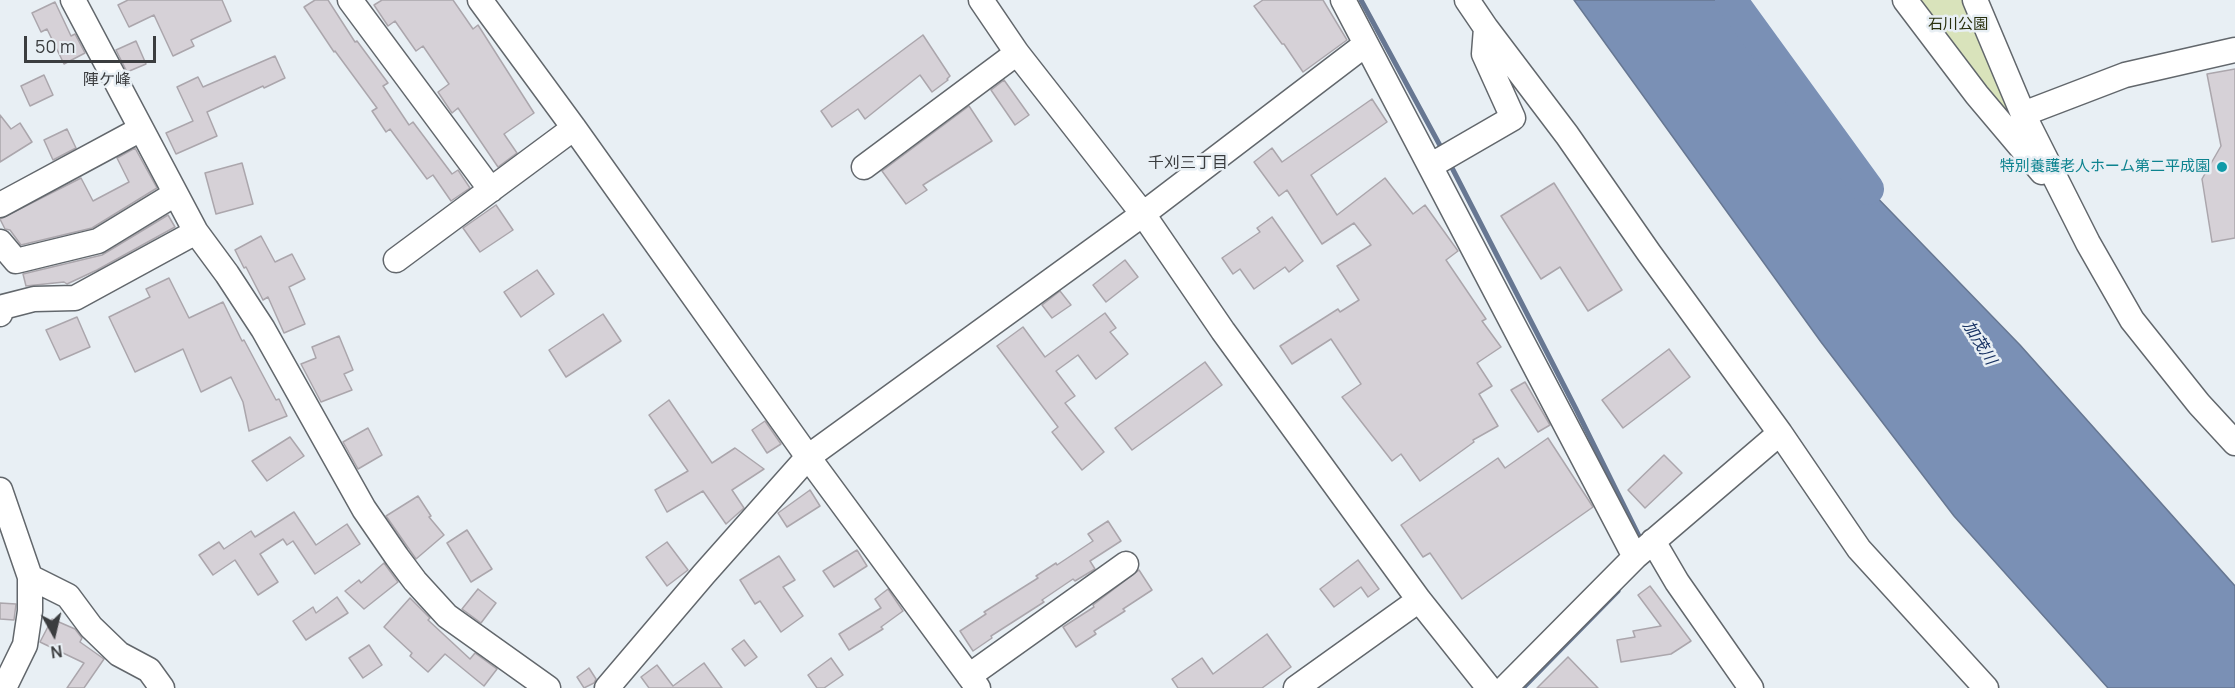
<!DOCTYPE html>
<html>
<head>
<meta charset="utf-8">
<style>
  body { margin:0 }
  #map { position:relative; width:2235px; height:688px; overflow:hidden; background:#e8eff4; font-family:Manrope,sans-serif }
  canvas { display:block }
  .north { position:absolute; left:24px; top:604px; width:60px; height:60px; -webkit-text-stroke:4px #e8eff4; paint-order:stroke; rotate:172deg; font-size:16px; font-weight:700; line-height:24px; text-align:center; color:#3b3d3f }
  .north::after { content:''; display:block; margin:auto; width:21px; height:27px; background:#3b3d3f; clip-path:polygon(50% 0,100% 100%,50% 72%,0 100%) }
  .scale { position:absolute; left:24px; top:36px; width:132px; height:27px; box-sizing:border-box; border:3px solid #3b3d3f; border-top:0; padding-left:8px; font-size:18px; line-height:21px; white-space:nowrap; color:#3b3d3f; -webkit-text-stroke:4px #e8eff4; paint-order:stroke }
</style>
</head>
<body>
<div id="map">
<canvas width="2235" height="688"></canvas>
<div class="north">N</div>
<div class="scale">50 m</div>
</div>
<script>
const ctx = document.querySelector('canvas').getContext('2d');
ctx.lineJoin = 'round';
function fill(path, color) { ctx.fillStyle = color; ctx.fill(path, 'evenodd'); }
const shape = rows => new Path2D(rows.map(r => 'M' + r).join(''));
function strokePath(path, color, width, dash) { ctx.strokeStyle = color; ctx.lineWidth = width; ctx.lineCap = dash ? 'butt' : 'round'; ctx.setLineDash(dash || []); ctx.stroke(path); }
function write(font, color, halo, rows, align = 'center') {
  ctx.font = font + ' Manrope,"Noto Sans JP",sans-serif'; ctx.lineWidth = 5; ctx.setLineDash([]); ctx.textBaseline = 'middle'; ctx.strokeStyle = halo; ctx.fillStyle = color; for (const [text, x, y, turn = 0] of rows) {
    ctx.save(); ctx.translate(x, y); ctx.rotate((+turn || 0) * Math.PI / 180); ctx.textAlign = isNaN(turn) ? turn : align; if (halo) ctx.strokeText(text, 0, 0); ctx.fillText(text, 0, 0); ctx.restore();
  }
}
const green = shape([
  [1910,0,1972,0,2062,193]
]);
const water = shape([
  [1574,0,1721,0,1864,184,2020,345,2235,586,2235,688,2108,688,1954,516,1821,342,1574,0]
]);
const stream = shape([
  [1361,0,1443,151],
  [1449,162,1576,409,1642,542],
  [1523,688,1618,591]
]);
const river = shape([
  [1731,0,1868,189]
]);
const building = shape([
  [128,0,222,0,231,21,191,40,194,46,173,56,154,15,129,27,118,5,128,0],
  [315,0,328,0,355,42,357,41,388,83,383,86,409,125,413,122,452,174,458,170,470,188,451,201,433,175,427,179,390,129,386,132,372,111,377,108,335,51,334,52,304,7,315,0],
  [382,0,453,0,473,29,478,25,534,113,504,134,517,153,498,167,458,108,452,113,438,92,449,84,423,46,416,51,395,21,388,26,374,5,382,0],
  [1263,0,1323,0,1347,40,1303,72,1284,44,1282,44,1254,6,1263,0],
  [55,2,71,36,75,34,85,53,64,64,47,29,41,32,32,13,55,2],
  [923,35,950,76,947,79,948,80,932,92,920,75,865,119,858,109,832,127,821,111,923,35],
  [136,41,146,64,127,72,116,50,136,41],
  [275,56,285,78,264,88,263,86,207,112,217,136,176,154,166,133,193,121,177,87,198,77,203,87,275,56],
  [2235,69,2235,238,2212,242,2202,179,2221,146,2207,74,2235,69],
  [44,75,53,95,30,106,21,86,44,75],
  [1004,80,1029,115,1015,125,991,90,1004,80],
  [1372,99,1387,122,1311,175,1337,215,1385,178,1413,214,1425,205,1458,251,1446,260,1486,319,1482,321,1501,347,1477,363,1492,386,1479,394,1498,426,1473,440,1474,442,1420,481,1401,454,1392,461,1342,397,1361,384,1331,339,1292,364,1280,346,1338,309,1340,312,1359,300,1337,266,1371,245,1354,223,1322,244,1287,190,1279,196,1254,162,1272,148,1282,162,1372,99],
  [969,106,992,141,923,185,927,190,906,204,882,171,969,106],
  [0,115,11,129,20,123,32,142,0,162,0,115],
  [67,129,76,148,53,160,44,140,67,129],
  [135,148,157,188,92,228,21,245,10,230,5,229,0,219,81,178,93,201,129,182,117,158,135,148],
  [242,163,253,204,216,214,205,173,242,163],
  [1554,183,1622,290,1588,311,1560,267,1541,279,1501,216,1554,183],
  [496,205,513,230,480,252,463,228,496,205],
  [168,215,175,227,97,270,67,284,64,282,26,286,23,274,102,255,168,215],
  [1272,217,1303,261,1289,272,1285,267,1254,289,1240,269,1233,274,1222,258,1260,232,1257,228,1272,217],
  [261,236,275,262,292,254,305,279,289,287,305,324,284,333,268,297,263,300,246,267,244,268,235,250,261,236],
  [1125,260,1138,277,1106,302,1093,285,1125,260],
  [537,270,554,294,521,317,504,292,537,270],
  [169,278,189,318,223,302,242,341,244,340,276,400,279,399,287,416,249,431,243,402,231,377,201,392,183,349,135,372,109,317,150,297,146,289,169,278],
  [1060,291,1071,305,1052,318,1042,305,1060,291],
  [1105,313,1116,328,1110,332,1128,354,1096,379,1078,355,1056,371,1075,396,1065,403,1104,452,1082,470,1052,432,1058,427,997,346,1023,327,1045,357,1105,313],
  [603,314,621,341,566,377,549,350,603,314],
  [77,317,90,347,60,360,46,330,77,317],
  [339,336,353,370,344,374,352,390,321,402,301,364,316,358,312,347,339,336],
  [1669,349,1690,377,1623,428,1602,400,1669,349],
  [1205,362,1222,385,1132,450,1115,428,1205,362],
  [1525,382,1550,425,1538,432,1511,390,1525,382],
  [669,400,712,463,735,448,764,469,732,490,744,508,726,524,703,491,667,512,655,490,688,471,649,415,669,400],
  [765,421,781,444,767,453,752,430,765,421],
  [368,428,382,455,358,469,343,442,368,428],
  [290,437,304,456,267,481,252,461,290,437],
  [1548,438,1593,507,1462,599,1430,553,1423,557,1401,525,1498,458,1505,468,1548,438],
  [1664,455,1682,473,1645,508,1628,490,1664,455],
  [810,490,820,506,787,527,778,513,810,490],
  [418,496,431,516,429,517,444,535,416,559,386,516,418,496],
  [294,512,316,545,347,524,360,544,315,574,293,541,287,545,283,539,260,554,278,582,258,595,235,560,213,575,199,555,219,542,224,549,251,531,255,537,294,512],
  [1108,521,1121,541,1090,561,1095,569,1075,581,1073,579,1042,600,1044,602,991,636,992,638,973,651,960,631,986,614,984,612,1038,578,1036,576,1056,563,1057,565,1093,541,1088,534,1108,521],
  [467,530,492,569,471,582,447,543,467,530],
  [667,542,688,570,667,586,646,557,667,542],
  [857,550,867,566,834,587,823,571,857,550],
  [779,556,795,580,783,587,803,616,781,632,760,601,755,604,740,580,779,556],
  [1358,560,1379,589,1368,597,1361,587,1334,607,1320,589,1358,560],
  [384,563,398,582,364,609,345,591,359,580,361,583,384,563],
  [1139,570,1152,590,1123,609,1125,611,1094,631,1096,634,1076,647,1063,627,1094,607,1093,605,1139,570],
  [1650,586,1691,641,1671,654,1621,662,1617,640,1635,637,1633,631,1661,626,1638,595,1650,586],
  [478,589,496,603,481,623,462,609,478,589],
  [888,589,903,611,881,627,883,629,849,650,839,634,881,608,875,599,888,589],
  [337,597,348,613,306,640,293,621,313,607,316,613,337,597],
  [410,598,430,618,428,620,470,659,475,653,497,669,484,686,445,654,428,672,410,656,412,653,384,627,410,598],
  [0,603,16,604,14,620,0,619,0,603],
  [52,619,75,629,82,638,80,642,104,659,84,688,67,688,84,663,40,642,52,619],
  [1267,634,1291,667,1262,688,1178,688,1172,679,1202,658,1213,674,1267,634],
  [744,640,757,657,745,666,732,649,744,640],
  [369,645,382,665,363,678,349,658,369,645],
  [1568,657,1598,688,1537,688,1568,657],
  [831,658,843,675,824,688,817,688,808,675,831,658],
  [704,663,722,688,649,688,641,677,657,665,673,686,704,663],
  [589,668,596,679,594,683,584,688,577,677,589,668]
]);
const minor = shape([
  [73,0,196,232,227,274,263,329,364,509,397,557,415,581,447,616,548,688],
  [350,0,491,190],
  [480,0,574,128,808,457,978,688],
  [981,0,1017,53,1143,214,1223,331,1419,600,1489,688],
  [1343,0,1635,557],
  [1467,0,1486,28,1567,135,1649,253,1780,433,1859,549,1986,688],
  [1905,0,1977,95,2042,172],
  [1975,0,2023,114,2088,243,2132,320,2199,404,2235,443],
  [2023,114,2125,75,2235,50],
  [1430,166,1513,118,1484,54,1486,28],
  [864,167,1017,53],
  [0,205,141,129],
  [0,242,16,261,98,241,175,194],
  [396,260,574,128],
  [0,314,3,307,34,299,75,298,196,232],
  [0,490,30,577,30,611,25,645,4,688],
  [1653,541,1677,582,1751,688],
  [30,577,68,596,91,627,119,654,149,670,162,688],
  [969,676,1126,564],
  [607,688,704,574,808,457,1143,214,1366,44],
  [1296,688,1419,600],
  [1505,688,1635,557,1780,433]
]);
const markers = [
  [2222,167,6,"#0f9aa8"]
];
const parkNames = [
  ["石川公園",1958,25]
];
const cultureNames = [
  ["特別養護老人ホーム第二平成園",2210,167]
];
const neighbourhoodNames = [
  ["陣ケ峰",107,81],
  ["千刈三丁目",1188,164]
];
const waterNames = [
  ["加茂川",1979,343,58]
];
fill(green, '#d9e3bb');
fill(water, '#7a90b5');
strokePath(water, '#677792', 1.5);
strokePath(stream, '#677792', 5);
strokePath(river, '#7a90b5', 32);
fill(building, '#d6d1d7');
strokePath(building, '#aba6ac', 1.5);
strokePath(minor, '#62676c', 27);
strokePath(minor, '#fff', 24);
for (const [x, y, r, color] of markers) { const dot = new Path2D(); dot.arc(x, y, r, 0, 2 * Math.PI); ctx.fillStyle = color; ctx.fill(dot); strokePath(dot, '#e8eff4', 2); }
write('15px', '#29300d', '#e8eff4', parkNames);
write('15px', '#0d838f', '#e8eff4', cultureNames, 'right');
write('16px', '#3b3d3f', '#e8eff4', neighbourhoodNames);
write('italic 16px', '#163162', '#e8eff4', waterNames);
</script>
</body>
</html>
